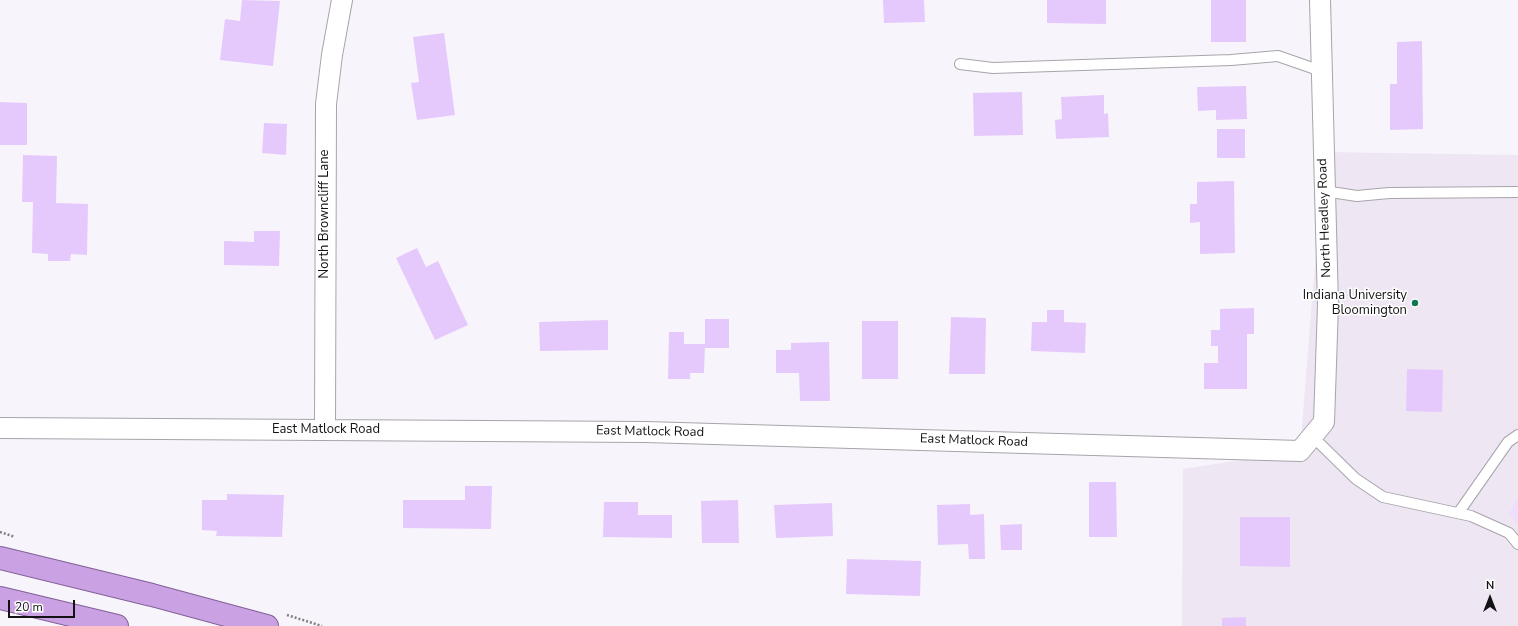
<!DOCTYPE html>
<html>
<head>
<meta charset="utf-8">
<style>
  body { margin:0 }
  #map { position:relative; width:1518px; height:626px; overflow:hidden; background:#f8f4fb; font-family:"Nunito Sans",sans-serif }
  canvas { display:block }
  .north { position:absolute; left:1470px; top:578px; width:40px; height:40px; -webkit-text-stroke:3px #fff; paint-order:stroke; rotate:0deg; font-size:11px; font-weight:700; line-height:16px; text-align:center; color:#121113 }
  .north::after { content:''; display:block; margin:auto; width:14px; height:18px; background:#121113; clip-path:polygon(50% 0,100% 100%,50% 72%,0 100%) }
  .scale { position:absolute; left:8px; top:600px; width:67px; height:18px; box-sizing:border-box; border:2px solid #121113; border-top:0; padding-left:5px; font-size:12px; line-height:14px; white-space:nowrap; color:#121113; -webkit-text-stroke:3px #fff; paint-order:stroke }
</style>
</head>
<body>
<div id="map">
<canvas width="1518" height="626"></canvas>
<div class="north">N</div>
<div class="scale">20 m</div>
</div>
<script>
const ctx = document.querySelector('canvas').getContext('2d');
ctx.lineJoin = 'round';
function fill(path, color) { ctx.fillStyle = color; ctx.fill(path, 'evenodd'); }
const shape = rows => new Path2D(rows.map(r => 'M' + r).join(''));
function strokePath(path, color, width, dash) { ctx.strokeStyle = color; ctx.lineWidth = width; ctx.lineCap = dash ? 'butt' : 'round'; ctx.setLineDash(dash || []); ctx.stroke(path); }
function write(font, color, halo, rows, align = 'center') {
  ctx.font = font + ' "Nunito Sans",sans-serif'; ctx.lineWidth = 3; ctx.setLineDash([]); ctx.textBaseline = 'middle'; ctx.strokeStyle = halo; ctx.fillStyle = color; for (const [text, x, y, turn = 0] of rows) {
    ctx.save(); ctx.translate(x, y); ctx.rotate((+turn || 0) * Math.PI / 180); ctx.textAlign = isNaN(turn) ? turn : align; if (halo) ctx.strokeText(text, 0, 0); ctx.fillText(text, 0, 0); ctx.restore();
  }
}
const built = shape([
  [1324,152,1518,155,1518,626,1182,626,1183,469,1300,451]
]);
const green = shape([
  [1518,497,1518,524,1509,514]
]);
const building = shape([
  [242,0,280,1,273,66,220,60,225,19,240,21],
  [883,0,924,0,925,22,884,23],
  [1047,0,1106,0,1106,24,1047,23],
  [1211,0,1246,0,1246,42,1211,42],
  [444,33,455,115,417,120,411,83,419,82,413,37],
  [1422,41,1423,129,1390,130,1390,84,1397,84,1397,42],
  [1246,86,1247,119,1216,120,1216,110,1198,111,1197,87],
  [1022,92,1023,135,974,136,973,93],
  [1104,95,1104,114,1108,113,1109,137,1056,139,1055,120,1062,119,1061,97],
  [0,102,27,103,27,145,0,145],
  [264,123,287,124,286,155,262,153],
  [1217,129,1245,129,1245,158,1217,158],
  [23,155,57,156,56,203,88,204,87,255,71,254,70,261,48,261,48,254,32,253,33,202,22,202],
  [1234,181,1235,253,1200,254,1200,222,1190,223,1190,204,1197,204,1197,182],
  [254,231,280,231,279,266,224,265,224,241,254,242],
  [417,248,426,267,438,261,468,325,435,340,396,258],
  [1254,308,1254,334,1247,334,1247,389,1204,389,1204,363,1218,363,1218,346,1211,346,1211,330,1220,330,1220,309],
  [1047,310,1064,310,1064,322,1086,323,1085,353,1031,351,1032,322,1047,322],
  [951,317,986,318,985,374,949,374],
  [705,319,729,319,729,348,705,348],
  [608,320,608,350,540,351,539,322],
  [862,321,898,321,898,379,862,379],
  [669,332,684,332,684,344,705,344,704,373,690,373,690,379,668,379],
  [829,342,830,401,800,401,799,373,776,373,776,350,791,350,791,343],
  [1407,369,1443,370,1442,412,1406,411],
  [1089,482,1116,482,1117,537,1089,537],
  [465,486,492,486,491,529,403,528,403,500,465,500],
  [227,494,284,495,282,537,216,536,217,531,202,530,202,500,227,500],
  [738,500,739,543,702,543,701,501],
  [604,502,638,502,638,515,672,515,672,538,603,537],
  [832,503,833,536,776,538,774,505],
  [970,504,970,515,984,514,985,559,969,559,968,544,938,545,937,505],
  [1240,517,1290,517,1290,567,1240,566],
  [1022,524,1022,550,1001,550,1000,525],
  [847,559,921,561,920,596,846,594],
  [1246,617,1246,626,1222,626,1222,618]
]);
const path = shape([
  [0,532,15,537],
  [287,615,322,626]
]);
const service = shape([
  [960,64,993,68,1231,60,1278,56,1321,71],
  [1324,191,1357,196,1389,193,1518,192],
  [1312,436,1356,479,1383,497,1471,516,1509,533,1518,544],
  [1459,512,1508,442,1518,435]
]);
const minor = shape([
  [0,428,645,432,1300,451,1324,422,1328,305,1320,0],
  [325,430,326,104,332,55,342,0]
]);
const trunk = shape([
  [0,558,152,595,267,626],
  [0,598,117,626]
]);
const markers = [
  [1415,303,4,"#137851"]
];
const streetNames = [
  ["North Browncliff Lane",325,214,-90],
  ["North Headley Road",1325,218,-92],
  ["East Matlock Road",326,430],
  ["East Matlock Road",650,432,1],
  ["East Matlock Road",974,441,2]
];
const poiNames = [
  ["Indiana University",1407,296],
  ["Bloomington",1407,311]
];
fill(built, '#eee6f3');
fill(green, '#efddfd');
fill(building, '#e6c9fc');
strokePath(service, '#a7a4aa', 12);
strokePath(minor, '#a7a4aa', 22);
strokePath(trunk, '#806097', 24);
strokePath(path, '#807d82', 2.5, [2, 2]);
strokePath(service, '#fff', 10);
strokePath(minor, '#fff', 20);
strokePath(trunk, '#caa2e4', 22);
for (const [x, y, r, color] of markers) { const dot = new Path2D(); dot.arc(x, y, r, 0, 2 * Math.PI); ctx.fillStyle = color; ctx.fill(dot); strokePath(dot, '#fff', 1.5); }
write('13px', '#121113', '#fff', streetNames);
write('13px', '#121113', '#fff', poiNames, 'right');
</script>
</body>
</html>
